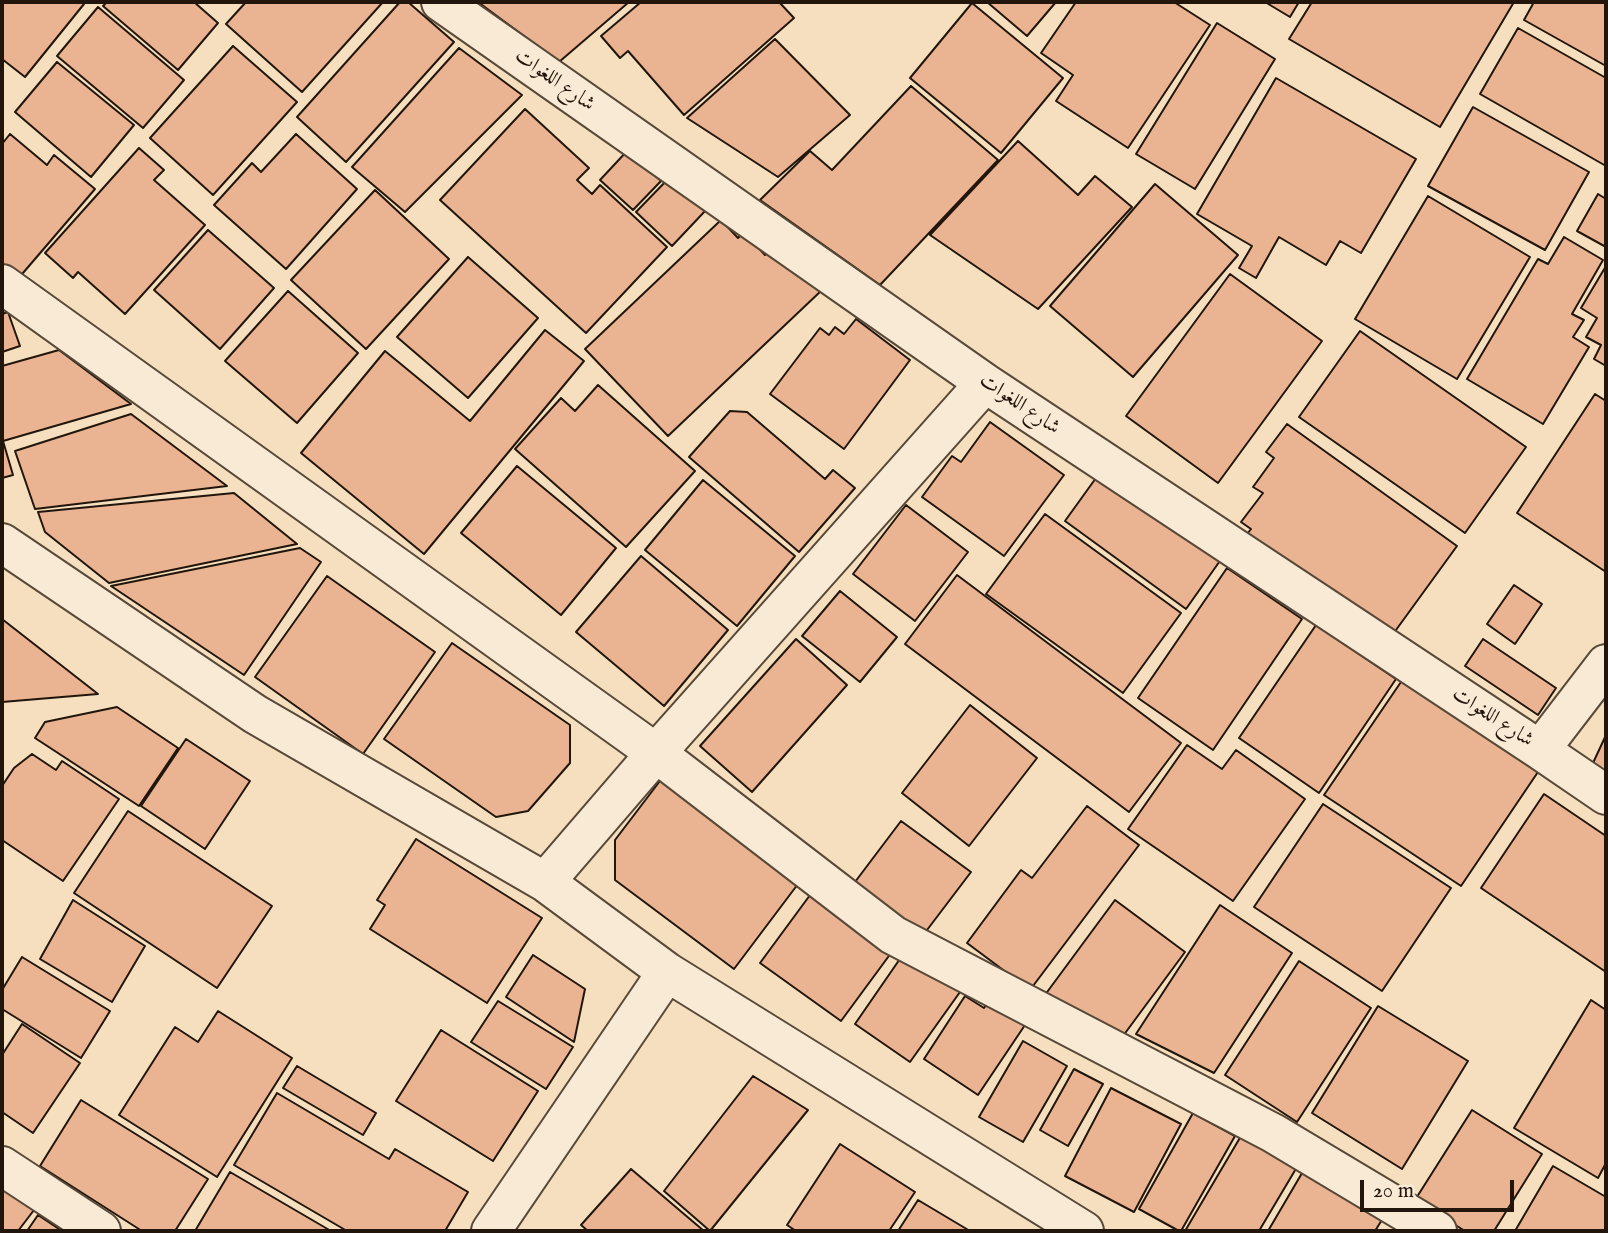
<!DOCTYPE html>
<html>
<head>
<meta charset="utf-8">
<style>
  body { margin:0 }
  #map { position:relative; width:1608px; height:1233px; overflow:hidden; background:#f5dfbe; font-family:"IM FELL English",serif }
  canvas { display:block }
  .frame { position:absolute; inset:0; border:4px solid #22160c; pointer-events:none }
  .scale { position:absolute; left:1360px; top:1180px; width:154px; height:32px; box-sizing:border-box; border:4px solid #22160c; border-top:0; padding-left:9px; font-size:21px; line-height:24px; white-space:nowrap; color:#22160c; -webkit-text-stroke:5px #f8ead5; paint-order:stroke }
</style>
</head>
<body>
<div id="map">
<canvas width="1608" height="1233"></canvas>
<div class="frame"></div>
<div class="scale">20 m</div>
</div>
<script>
const ctx = document.querySelector('canvas').getContext('2d');
ctx.lineJoin = 'round';
function fill(path, color) { ctx.fillStyle = color; ctx.fill(path, 'evenodd'); }
const shape = rows => new Path2D(rows.map(r => 'M' + r).join(''));
function strokePath(path, color, width, dash) { ctx.strokeStyle = color; ctx.lineWidth = width; ctx.lineCap = dash ? 'butt' : 'round'; ctx.setLineDash(dash || []); ctx.stroke(path); }
function write(font, color, halo, rows, align = 'center') {
  ctx.font = font + ' "IM FELL English",Amiri,serif'; ctx.lineWidth = 6; ctx.setLineDash([]); ctx.textBaseline = 'middle'; ctx.strokeStyle = halo; ctx.fillStyle = color; for (const [text, x, y, turn = 0] of rows) {
    ctx.save(); ctx.translate(x, y); ctx.rotate((+turn || 0) * Math.PI / 180); ctx.textAlign = isNaN(turn) ? turn : align; if (halo) ctx.strokeText(text, 0, 0); ctx.fillText(text, 0, 0); ctx.restore();
  }
}
const building = shape([
  [2,2,82,2,84,4,25,77,2,59,2,2],
  [107,2,194,2,218,23,178,70,103,6,107,2],
  [246,2,383,2,302,92,226,24,246,2],
  [400,2,408,2,454,42,346,162,297,117,400,2],
  [478,2,629,2,559,62,478,2],
  [641,2,779,2,794,18,684,115,628,51,620,58,601,36,641,2],
  [987,2,1056,2,1027,36,987,2],
  [1076,2,1174,2,1210,25,1128,148,1056,101,1073,75,1041,53,1076,2],
  [1265,2,1299,2,1290,17,1265,2],
  [1312,2,1514,2,1440,127,1289,39,1312,2],
  [1534,2,1606,2,1606,66,1524,20,1534,2],
  [972,3,1063,78,1001,153,910,78,972,3],
  [98,7,184,80,143,128,57,56,98,7],
  [1217,23,1275,59,1195,189,1136,154,1217,23],
  [1518,28,1606,78,1606,166,1480,94,1518,28],
  [775,39,850,115,778,177,687,118,775,39],
  [233,46,297,102,213,195,150,138,233,46],
  [459,48,522,95,405,212,352,167,459,48],
  [57,62,134,125,91,177,15,112,57,62],
  [1276,78,1416,159,1361,253,1340,241,1326,265,1279,237,1256,278,1239,268,1252,246,1197,214,1276,78],
  [911,86,998,160,880,285,760,200,810,151,832,170,911,86],
  [1473,107,1589,172,1545,250,1428,186,1473,107],
  [525,109,589,168,577,180,592,194,600,185,667,247,586,333,440,200,525,109],
  [10,134,47,165,54,155,95,189,11,287,2,279,2,144,10,134],
  [296,134,357,189,286,269,214,205,252,163,261,172,296,134],
  [1018,141,1078,195,1095,176,1132,207,1038,309,930,235,1018,141],
  [139,148,164,170,154,180,205,225,125,314,78,272,73,278,45,253,139,148],
  [628,150,661,181,633,210,600,180,628,150],
  [670,177,706,210,672,246,636,212,670,177],
  [1155,184,1238,255,1133,377,1050,306,1155,184],
  [375,190,449,259,366,349,291,280,375,190],
  [1598,194,1606,199,1606,247,1577,231,1598,194],
  [1428,196,1530,257,1457,379,1355,319,1428,196],
  [721,220,738,238,744,232,765,255,772,249,822,290,668,436,585,349,721,220],
  [208,230,274,288,220,349,154,290,208,230],
  [1564,237,1603,260,1572,314,1584,320,1573,337,1589,347,1543,424,1467,379,1538,259,1548,264,1564,237],
  [468,257,538,318,468,398,397,337,468,257],
  [1606,266,1606,366,1594,359,1601,345,1586,337,1597,318,1581,308,1606,266],
  [1230,274,1322,341,1218,483,1126,416,1230,274],
  [288,291,358,353,297,423,225,361,288,291],
  [8,312,20,346,2,352,2,314,8,312],
  [856,319,910,360,844,449,770,394,820,328,829,335,835,327,844,334,856,319],
  [545,330,584,361,424,554,301,453,385,351,470,421,545,330],
  [1360,331,1526,447,1465,533,1299,417,1360,331],
  [59,350,131,404,3,441,13,475,2,478,2,366,59,350],
  [598,385,695,471,626,547,515,449,561,398,575,411,598,385],
  [1595,394,1606,401,1606,572,1517,513,1595,394],
  [730,411,747,412,825,479,833,470,855,488,799,552,689,457,730,411],
  [131,414,227,486,35,509,15,451,131,414],
  [990,422,1064,475,1004,556,922,497,952,456,961,462,990,422],
  [1287,424,1457,546,1388,641,1244,538,1251,529,1241,522,1263,493,1253,487,1274,458,1266,452,1287,424],
  [517,466,616,548,561,615,461,533,517,466],
  [1101,471,1222,558,1186,609,1065,521,1101,471],
  [703,480,795,556,737,626,645,550,703,480],
  [234,493,297,544,109,583,45,532,38,512,234,493],
  [906,505,968,552,915,621,853,574,906,505],
  [1045,514,1181,613,1123,693,986,594,1045,514],
  [300,548,321,562,244,675,111,586,300,548],
  [641,556,728,630,664,706,576,632,641,556],
  [1227,568,1302,619,1213,750,1138,698,1227,568],
  [957,575,1181,743,1129,812,905,644,957,575],
  [327,576,435,652,363,754,255,677,327,576],
  [1514,585,1542,604,1515,644,1487,624,1514,585],
  [840,591,897,637,860,682,802,636,840,591],
  [2,619,98,694,2,702,2,619],
  [1316,625,1396,679,1319,793,1239,738,1316,625],
  [796,639,847,685,752,792,700,746,796,639],
  [1483,639,1556,688,1538,715,1465,666,1483,639],
  [452,643,570,725,570,763,528,811,496,817,384,739,452,643],
  [1403,679,1540,769,1461,886,1324,795,1403,679],
  [970,705,1037,758,969,846,902,793,970,705],
  [117,707,178,748,139,806,35,738,45,722,117,707],
  [1606,735,1606,793,1595,781,1593,763,1606,735],
  [186,739,250,781,205,849,141,806,186,739],
  [1187,745,1222,769,1236,750,1305,799,1233,901,1128,829,1187,745],
  [32,754,56,770,62,761,119,799,63,881,2,840,2,786,14,768,32,754],
  [666,773,804,876,734,969,615,880,615,840,666,773],
  [1544,794,1606,836,1606,972,1481,888,1544,794],
  [1323,804,1451,888,1382,991,1254,907,1323,804],
  [1087,806,1139,845,1030,990,967,943,1021,870,1032,878,1087,806],
  [128,811,272,906,217,988,74,893,128,811],
  [901,821,971,872,924,934,855,882,901,821],
  [416,839,542,918,487,1003,370,929,385,905,377,900,416,839],
  [813,891,894,949,841,1021,760,963,813,891],
  [73,900,145,946,112,1002,40,959,73,900],
  [1115,900,1185,952,1123,1036,1039,1003,1115,900],
  [1220,905,1292,953,1214,1073,1136,1034,1220,905],
  [904,953,960,992,910,1062,855,1024,904,953],
  [533,955,585,989,574,1042,506,997,533,955],
  [22,957,110,1011,81,1058,2,1009,2,990,22,957],
  [1299,961,1371,1008,1297,1122,1225,1075,1299,961],
  [965,996,984,1008,989,1001,1025,1025,978,1095,924,1059,965,996],
  [1591,1000,1606,1010,1606,1163,1598,1178,1514,1128,1591,1000],
  [498,1001,573,1047,546,1089,471,1042,498,1001],
  [1378,1006,1468,1061,1402,1169,1312,1113,1378,1006],
  [218,1011,292,1058,217,1177,119,1115,175,1027,198,1042,218,1011],
  [22,1024,80,1063,33,1133,2,1112,2,1055,22,1024],
  [441,1030,538,1091,493,1161,396,1101,441,1030],
  [1023,1041,1067,1066,1023,1142,979,1117,1023,1041],
  [297,1066,376,1113,363,1135,283,1088,297,1066],
  [1074,1069,1103,1084,1068,1146,1040,1130,1074,1069],
  [753,1076,808,1110,710,1231,664,1191,753,1076],
  [1111,1088,1181,1124,1134,1212,1065,1176,1111,1088],
  [277,1093,389,1159,395,1149,468,1192,445,1231,347,1231,234,1165,277,1093],
  [81,1100,208,1179,175,1231,142,1231,40,1166,81,1100],
  [1472,1110,1542,1154,1494,1231,1465,1231,1415,1200,1472,1110],
  [1193,1113,1235,1136,1181,1231,1179,1231,1139,1209,1193,1113],
  [1241,1136,1297,1167,1259,1231,1185,1231,1241,1136],
  [840,1144,915,1192,889,1231,796,1231,787,1225,840,1144],
  [1553,1166,1606,1197,1606,1231,1515,1231,1553,1166],
  [1305,1168,1385,1215,1375,1231,1268,1231,1305,1168],
  [631,1169,704,1231,588,1231,581,1225,631,1169],
  [230,1172,331,1231,195,1231,230,1172],
  [2,1187,34,1210,18,1231,2,1231,2,1187],
  [918,1200,970,1231,898,1231,918,1200],
  [38,1215,62,1231,27,1231,38,1215]
]);
const street = shape([
  [441,2,985,383,1540,750,1606,795],
  [2,284,656,753,893,935,1273,1133,1437,1231],
  [2,543,255,714,545,882,667,972,1084,1231],
  [1540,750,1606,664],
  [545,882,656,753,985,383],
  [2,1166,101,1231],
  [491,1231,667,972]
]);
const streetNames = [
  ["شارع اللغوات",554,81,35],
  ["شارع اللغوات",1019,405,34],
  ["شارع اللغوات",1492,718,33]
];
fill(building, '#eab392');
strokePath(building, '#22160c', 2);
strokePath(street, '#574838', 42);
strokePath(street, '#f8ead5', 38);
write('21px', '#22160c', '#f8ead5', streetNames);
</script>
</body>
</html>
